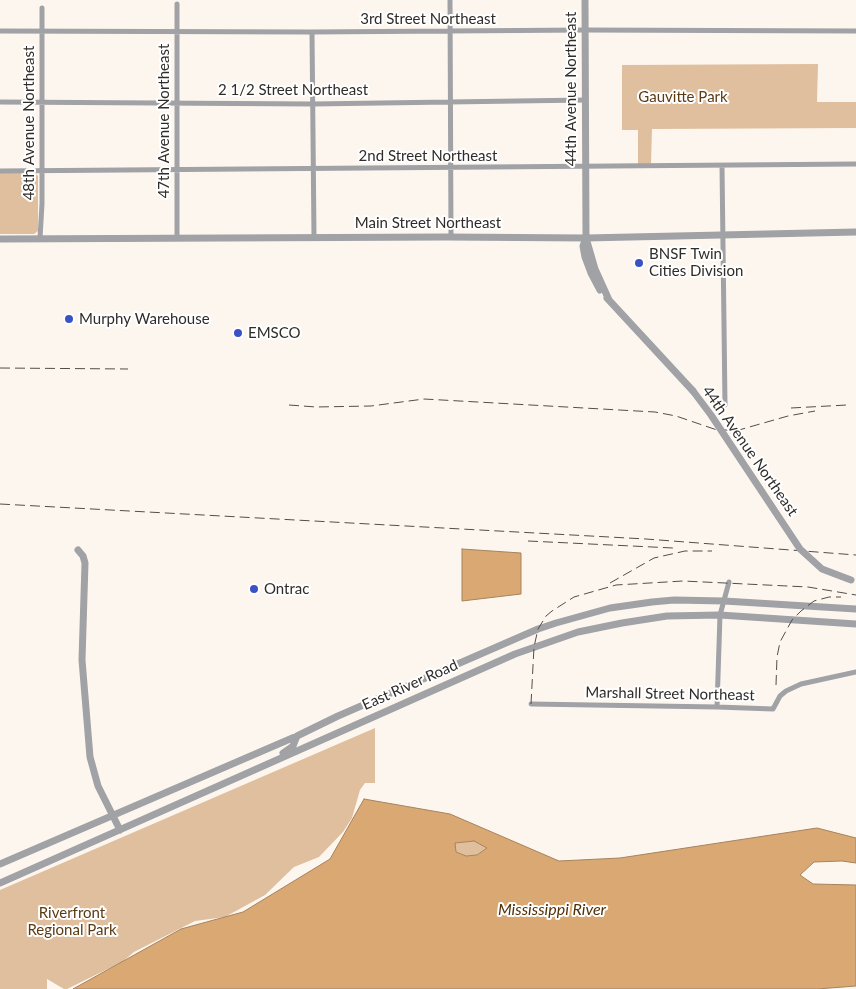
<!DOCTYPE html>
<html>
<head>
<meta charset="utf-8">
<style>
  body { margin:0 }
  canvas { display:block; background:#fdf6ef }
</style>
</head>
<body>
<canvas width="856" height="989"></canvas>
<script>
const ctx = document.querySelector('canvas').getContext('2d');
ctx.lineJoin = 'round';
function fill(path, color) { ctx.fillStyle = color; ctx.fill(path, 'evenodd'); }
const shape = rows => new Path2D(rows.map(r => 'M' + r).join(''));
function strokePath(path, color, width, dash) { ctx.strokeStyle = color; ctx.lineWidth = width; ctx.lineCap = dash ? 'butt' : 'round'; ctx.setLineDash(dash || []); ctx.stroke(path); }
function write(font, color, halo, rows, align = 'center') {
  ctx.font = font + ' Lato,sans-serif'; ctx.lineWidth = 4; ctx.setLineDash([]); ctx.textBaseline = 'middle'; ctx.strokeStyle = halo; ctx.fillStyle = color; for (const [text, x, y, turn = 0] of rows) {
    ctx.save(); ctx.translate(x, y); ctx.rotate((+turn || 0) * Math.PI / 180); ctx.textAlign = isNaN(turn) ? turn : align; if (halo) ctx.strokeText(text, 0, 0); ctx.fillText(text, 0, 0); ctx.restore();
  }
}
const green = shape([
  [818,64,817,102,856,102,856,128,652,129,651,164,638,164,638,130,622,130,622,65],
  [0,173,35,173,38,176,38,231,34,234,0,234],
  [375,728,375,783,365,783,360,790,352,818,343,832,319,857,294,867,265,895,225,917,195,921,134,952,122,962,67,989,64,989,47,979,47,989,0,989,0,890],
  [474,841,487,848,477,855,466,856,456,852,454,843]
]);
const water = shape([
  [462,549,521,553,521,594,462,601,462,549],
  [364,799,450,814,559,861,620,858,817,828,856,838,856,863,842,861,814,862,800,875,813,884,856,885,856,986,817,989,73,989,181,929,243,912,330,859,364,799],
  [474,841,487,848,477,855,466,856,456,852,455,843,474,841]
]);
const minor = shape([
  [450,0,451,237],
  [177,4,177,238],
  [0,31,312,32,585,30,856,31],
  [312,32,314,237],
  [0,102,313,104,585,100],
  [722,166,725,405],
  [0,171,856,164],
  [40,238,42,204,42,8],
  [531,704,717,707,773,709,780,696,786,691,801,684,856,672],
  [717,707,720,615,729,582]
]);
const tertiary = shape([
  [585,0,586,238,595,269,609,300],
  [586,238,583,246,585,257,591,273,600,290],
  [0,239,446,237,586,238,856,232],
  [607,298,693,391],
  [78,550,83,556,85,563,82,660,90,757,98,786,120,830],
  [283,753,293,746,297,736],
  [0,864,297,736,338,716,538,629,556,623,610,608,652,602,674,600,724,601,856,609],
  [0,883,515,654,578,632,622,623,667,616,720,615,856,624]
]);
const rail = shape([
  [0,368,128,369],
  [289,405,316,407,371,406,424,399,655,412,676,416,717,430,739,430,788,416,815,411],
  [791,408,847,405],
  [0,504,646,539,856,555],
  [528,541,673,548],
  [610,583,654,558,685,551,712,551],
  [776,685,777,657,780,642,792,620,801,611,814,601,829,597,841,597],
  [531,704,534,647,538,629,546,616,552,611,574,597,616,585,683,581,808,587,856,595]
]);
const tertiaryBridge = shape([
  [693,391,711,415,800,549,822,569,851,580]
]);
const markers = [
  [639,263,5,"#3952c4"],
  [69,319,5,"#3952c4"],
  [238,333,5,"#3952c4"],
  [254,589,5,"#3952c4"]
];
const streetNames = [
  ["3rd Street Northeast",428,19],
  ["44th Avenue Northeast",571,89,-90],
  ["2 1/2 Street Northeast",293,90],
  ["47th Avenue Northeast",164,121,-90],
  ["48th Avenue Northeast",29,123,-90],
  ["2nd Street Northeast",428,156],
  ["Main Street Northeast",428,223],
  ["44th Avenue Northeast",750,451,55],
  ["East River Road",410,685,-24],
  ["Marshall Street Northeast",670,694,1]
];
const parkNames = [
  ["Gauvitte Park",683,97],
  ["Riverfront",72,913],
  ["Regional Park",72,930]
];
const poiNames = [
  ["BNSF Twin",649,254],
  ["Cities Division",649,271],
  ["Murphy Warehouse",79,319],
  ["EMSCO",248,333],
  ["Ontrac",264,589]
];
const waterNames = [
  ["Mississippi River",552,910]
];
fill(green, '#e0bf9e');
fill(water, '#d9a873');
strokePath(water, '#a6835d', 1);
strokePath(minor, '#a1a2a6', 5);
strokePath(tertiary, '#a1a2a6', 7);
strokePath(rail, '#514d49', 1, [10, 5]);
strokePath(tertiaryBridge, '#a1a2a6', 7);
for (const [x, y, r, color] of markers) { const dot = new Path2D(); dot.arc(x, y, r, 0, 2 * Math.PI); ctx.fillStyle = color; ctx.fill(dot); strokePath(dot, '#fff', 2); }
write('15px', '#2f2c29', '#fff', streetNames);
write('15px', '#5c3a12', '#fff', parkNames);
write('15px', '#2f2c29', '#fff', poiNames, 'left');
write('italic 16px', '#513005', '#fff', waterNames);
</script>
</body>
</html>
